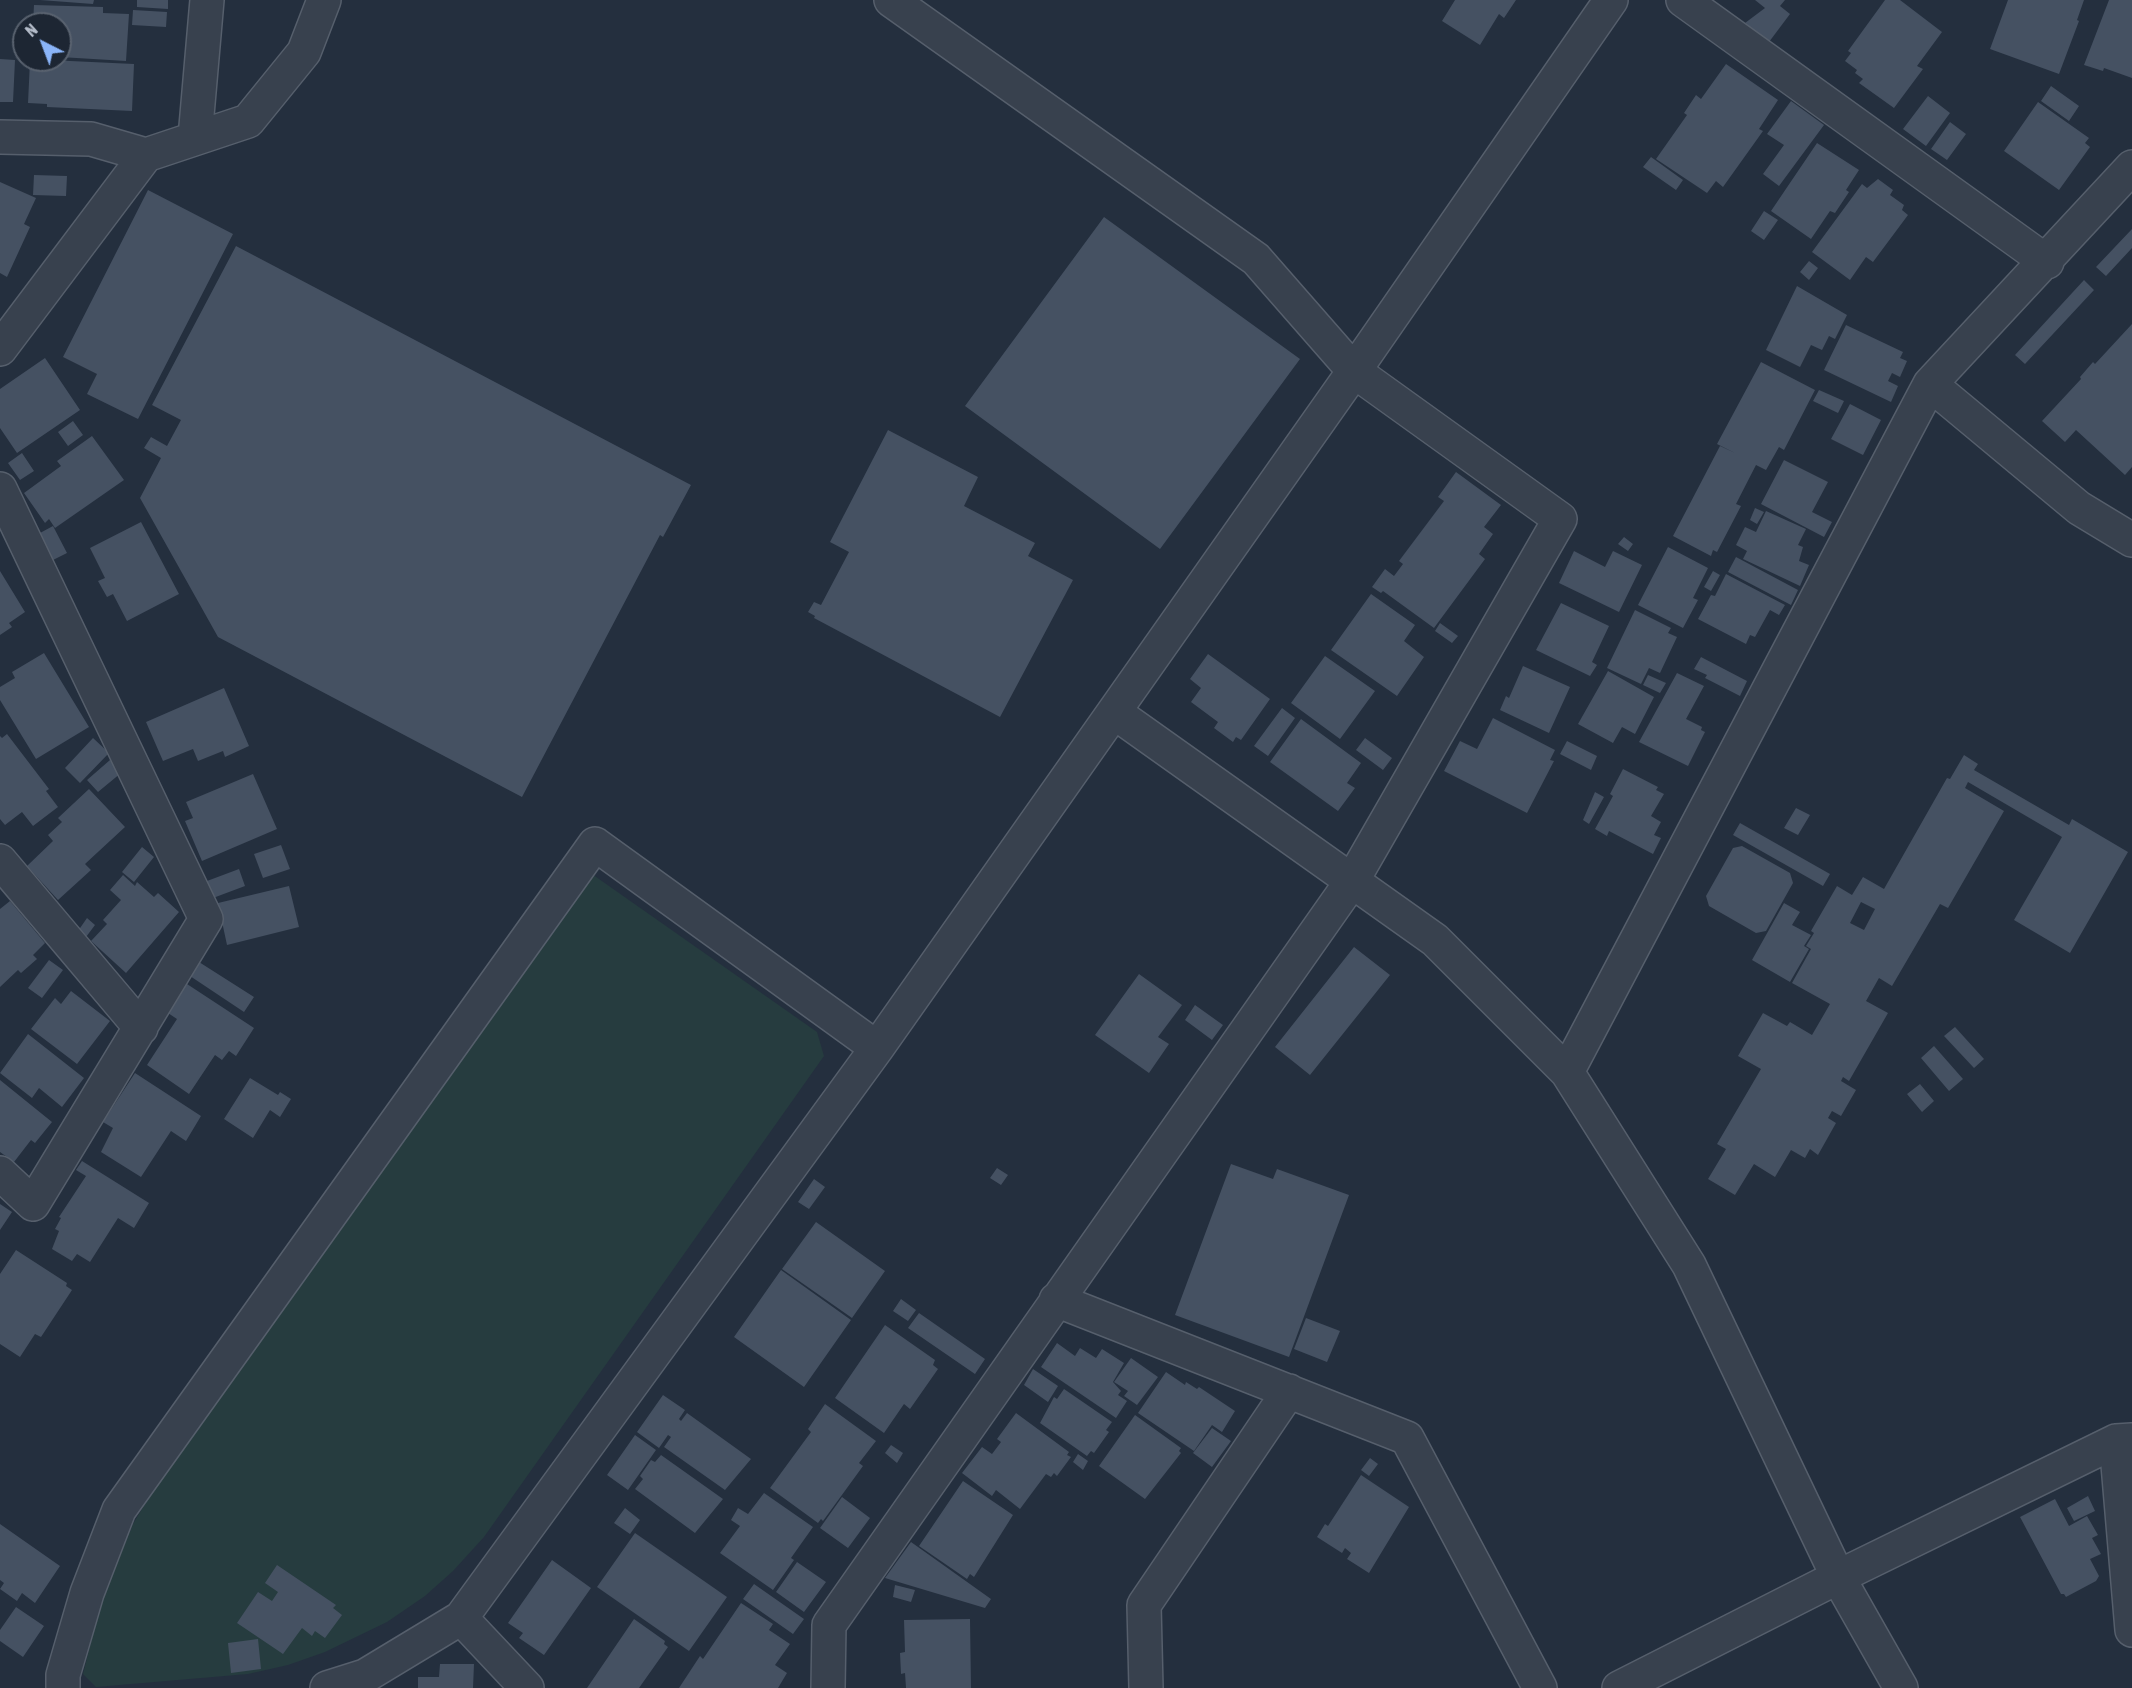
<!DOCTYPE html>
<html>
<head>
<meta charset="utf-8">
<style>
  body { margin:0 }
  #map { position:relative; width:2132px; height:1688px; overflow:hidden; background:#242f3e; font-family:"Asap Condensed",sans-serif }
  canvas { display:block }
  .north { position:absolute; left:12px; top:12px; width:60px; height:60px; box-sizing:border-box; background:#1d2633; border:2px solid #59626f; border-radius:50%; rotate:318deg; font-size:16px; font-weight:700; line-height:24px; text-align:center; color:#b4bcc9 }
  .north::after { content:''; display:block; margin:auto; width:21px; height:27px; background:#8ab4f8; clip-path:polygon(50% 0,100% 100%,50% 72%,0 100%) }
</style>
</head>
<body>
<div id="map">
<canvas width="2132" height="1688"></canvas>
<div class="north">N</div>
</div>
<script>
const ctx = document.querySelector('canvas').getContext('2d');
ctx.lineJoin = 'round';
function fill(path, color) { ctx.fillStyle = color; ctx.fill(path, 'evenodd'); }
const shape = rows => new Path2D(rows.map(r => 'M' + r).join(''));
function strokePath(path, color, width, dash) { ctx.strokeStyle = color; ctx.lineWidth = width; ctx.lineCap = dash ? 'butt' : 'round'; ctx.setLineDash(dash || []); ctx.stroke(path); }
const green = shape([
  [589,872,817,1032,824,1056,484,1537,453,1571,425,1596,387,1622,325,1652,288,1665,248,1674,96,1687,83,1674,101,1602,133,1524,154,1489]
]);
const building = shape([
  [40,0,94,0,93,4],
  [137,0,168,0,168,9,137,7],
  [1455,0,1516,0,1504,18,1499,14,1480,45,1442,21],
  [1755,0,1785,0,1780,6,1790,14,1769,42,1745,23,1765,8],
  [1885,0,1900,0,1942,32,1917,66,1923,69,1894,108,1859,83,1863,79,1855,73,1857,70,1845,61,1851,53,1848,51],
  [2008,0,2084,0,2077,20,2079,21,2059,74,1990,49],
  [2109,0,2132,0,2132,78,2104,68,2103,71,2084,65],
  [34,5,103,7,103,13,129,14,126,61,60,57,60,24,33,24],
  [133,10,167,12,166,27,132,25],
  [0,59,15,60,13,102,0,102],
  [49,60,134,64,132,111,47,107,47,104,28,103,30,61],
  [1726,64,1778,100,1759,129,1763,131,1723,187,1716,181,1707,193,1656,159,1687,115,1684,113,1696,95,1701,99],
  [2051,86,2079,106,2069,121,2041,101],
  [1928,96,1950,113,1926,146,1903,129],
  [1791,101,1824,125,1779,186,1763,174,1784,145,1767,134],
  [2038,102,2089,138,2085,143,2090,147,2059,190,2004,151],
  [1950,122,1966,134,1947,160,1931,149],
  [1817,143,1859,170,1846,190,1849,192,1835,213,1830,211,1811,239,1771,211],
  [1651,157,1683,180,1676,190,1643,167],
  [34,175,67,176,66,196,33,195],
  [1878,179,1893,190,1890,195,1904,205,1902,210,1908,215,1873,262,1866,257,1850,280,1812,252,1862,184,1867,188],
  [0,182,36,198,24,224,30,227,7,277,0,273],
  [148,190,233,234,138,419,87,394,97,374,63,357],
  [1764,211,1778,220,1764,240,1751,231],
  [1104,217,1300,359,1160,549,965,406],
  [2132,229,2132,248,2106,276,2096,267],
  [236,246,691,485,663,537,660,535,522,797,218,637,140,498,161,458,144,448,151,437,167,446,181,420,152,405],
  [1809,261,1818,268,1809,280,1800,272],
  [2084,280,2094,290,2025,364,2015,355],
  [1797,286,1847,315,1835,339,1829,336,1822,350,1811,345,1800,367,1766,350],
  [2132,324,2132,467,2125,475,2076,430,2065,442,2042,421,2081,379,2080,377,2093,362,2095,364],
  [1846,325,1903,352,1900,358,1907,361,1900,377,1892,373,1888,381,1898,386,1891,402,1824,370],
  [45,358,80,410,17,453,0,428,0,389],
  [1761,362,1815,390,1784,450,1779,447,1766,470,1756,465,1736,504,1741,506,1717,552,1713,550,1711,556,1673,536,1720,446,1735,453,1717,444],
  [1819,390,1844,401,1838,413,1813,401],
  [1850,404,1881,420,1863,455,1831,439],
  [73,421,83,435,68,446,58,432],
  [888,430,978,477,964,506,1035,543,1028,556,1073,580,1000,717,814,618,815,616,808,612,814,602,821,605,849,552,830,542],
  [92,436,124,480,55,528,49,519,45,523,24,493,61,466,57,461],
  [22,453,34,471,20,480,8,463],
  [1784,460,1828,482,1812,512,1832,522,1824,537,1761,504],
  [1456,472,1501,505,1484,527,1493,534,1479,554,1485,559,1434,628,1383,591,1381,593,1372,587,1385,569,1394,576,1403,564,1399,561,1444,501,1438,497],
  [1755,508,1764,512,1757,524,1750,520],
  [1766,511,1806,529,1798,545,1803,547,1799,561,1809,565,1800,586,1743,559,1747,551,1736,545,1745,527,1756,532],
  [141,522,179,594,127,621,113,594,107,597,98,581,105,578,90,548],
  [53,526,67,553,53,560,40,533],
  [1624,537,1633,544,1628,551,1618,544],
  [1668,547,1708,568,1693,598,1698,600,1683,628,1638,605],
  [1574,551,1605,567,1613,551,1642,565,1619,612,1559,583],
  [1736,557,1798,590,1791,605,1728,572],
  [0,571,25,612,9,623,12,627,0,635],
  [1713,571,1720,575,1711,591,1704,587],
  [1726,574,1785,605,1779,615,1770,610,1755,637,1750,635,1746,644,1698,619,1711,595,1715,596],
  [1371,594,1415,625,1404,641,1424,657,1397,696,1331,650],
  [1561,603,1609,626,1592,662,1597,665,1590,676,1536,650],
  [1635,610,1671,628,1668,633,1677,637,1660,673,1649,668,1641,684,1607,668],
  [1440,623,1458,636,1452,643,1435,631],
  [44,653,89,727,36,759,0,700,0,687,15,678,12,672],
  [1208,654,1270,699,1241,740,1236,737,1233,742,1214,728,1218,722,1191,702,1201,688,1190,679],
  [1325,656,1375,691,1340,739,1291,703],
  [1701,657,1747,681,1740,696,1705,678,1707,675,1694,669],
  [1523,666,1570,687,1549,733,1500,710,1506,696,1509,698],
  [1608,671,1654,697,1635,734,1622,727,1613,743,1578,724],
  [1677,673,1704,686,1686,719,1702,727,1701,730,1705,732,1688,766,1639,742],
  [1648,675,1666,683,1660,693,1643,685],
  [224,688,249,746,225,757,223,751,198,761,193,749,163,761,146,722],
  [1282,708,1295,718,1268,756,1254,746],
  [1493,718,1555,750,1550,760,1554,761,1527,813,1444,771,1460,741,1477,749],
  [1301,719,1361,763,1347,783,1355,788,1338,811,1270,762],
  [7,734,49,789,46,791,58,807,33,826,22,812,5,825,0,819,0,736,2,738],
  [93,738,109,753,80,783,65,768],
  [1365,738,1392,758,1383,770,1356,750],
  [1567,741,1597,756,1591,770,1560,754],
  [1964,755,1978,764,1974,770,2069,825,2072,819,2128,852,2070,953,2014,920,2062,837,1968,782,1965,788,2004,811,1948,908,1940,904,1892,986,1879,978,1866,1001,1888,1013,1849,1081,1843,1077,1841,1081,1856,1090,1841,1116,1832,1111,1828,1118,1836,1123,1818,1155,1810,1149,1805,1158,1791,1150,1775,1177,1754,1164,1735,1195,1708,1179,1726,1149,1717,1144,1761,1069,1738,1056,1763,1013,1787,1026,1790,1022,1812,1035,1830,1004,1792,983,1811,949,1806,946,1814,933,1811,931,1837,886,1852,895,1863,877,1884,889,1947,778,1950,779],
  [1861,902,1875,909,1864,930,1850,923],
  [110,760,121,773,98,792,87,780],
  [1623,769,1658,787,1656,790,1664,794,1651,816,1661,822,1654,835,1661,838,1653,854,1609,831,1607,836,1595,829,1613,796,1610,794],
  [253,774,277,829,202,861,185,821,193,818,186,802],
  [89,789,125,827,85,864,91,870,58,900,27,866,53,841,48,835,62,822,58,818],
  [1595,792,1604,797,1589,824,1583,820],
  [1796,808,1810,815,1798,835,1784,828],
  [1740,823,1830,874,1823,886,1733,835],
  [281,845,290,869,263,878,254,854],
  [1742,846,1790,873,1793,883,1766,931,1756,933,1709,906,1706,896,1733,848],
  [142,847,154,857,134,882,122,872],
  [239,869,245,886,213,898,207,881],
  [123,875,135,886,137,882,154,897,158,893,179,912,126,973,91,941,107,924,103,920,121,900,110,890],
  [289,886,299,927,227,945,218,903],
  [10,901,45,943,33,955,37,959,21,973,18,970,0,987,0,909],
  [1784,903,1800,912,1792,925,1811,935,1804,946,1809,949,1790,982,1752,960],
  [87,918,95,925,86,937,78,931],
  [1354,947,1390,975,1310,1075,1275,1047],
  [49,960,63,970,42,998,28,988],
  [199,962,254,997,244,1012,190,976],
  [1139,974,1182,1005,1158,1037,1169,1044,1149,1073,1095,1035],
  [187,984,254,1028,236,1056,229,1051,222,1060,215,1055,189,1094,147,1065,177,1019,168,1013],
  [71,991,110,1021,77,1064,31,1029,55,998,61,1004],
  [1195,1005,1223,1025,1212,1040,1185,1020],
  [1955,1027,1984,1059,1974,1068,1944,1036],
  [28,1034,84,1078,62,1107,39,1088,32,1098,0,1073],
  [1934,1046,1963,1079,1949,1091,1921,1058],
  [135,1073,201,1116,186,1141,171,1131,141,1177,101,1152,113,1128,103,1122],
  [250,1078,278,1095,280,1092,291,1099,280,1117,270,1110,253,1138,224,1119],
  [0,1080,52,1122,35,1143,31,1140,14,1162,0,1152],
  [1920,1084,1934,1101,1922,1112,1907,1094],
  [82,1161,149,1203,134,1228,118,1218,90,1262,77,1254,72,1261,52,1249,59,1231,55,1229,61,1218,59,1217,86,1176,76,1170],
  [1231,1164,1273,1179,1277,1169,1349,1195,1289,1357,1175,1315],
  [997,1168,1008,1175,1001,1185,990,1178],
  [814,1179,825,1187,809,1209,798,1202],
  [0,1204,12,1212,0,1230],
  [816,1222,885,1271,852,1318,782,1269],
  [16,1250,67,1283,66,1286,72,1290,41,1337,35,1334,20,1357,0,1344,0,1274],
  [781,1270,851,1320,804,1387,734,1337],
  [901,1299,916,1310,908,1321,893,1311],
  [919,1313,985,1359,975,1374,908,1328],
  [1306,1318,1340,1331,1327,1362,1294,1349],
  [885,1325,935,1360,933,1365,938,1369,910,1409,904,1404,884,1433,835,1398],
  [1057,1343,1075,1356,1080,1348,1096,1358,1102,1349,1124,1363,1113,1382,1121,1391,1118,1395,1127,1401,1116,1418,1041,1367],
  [1131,1358,1158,1377,1137,1405,1124,1396,1128,1391,1114,1382],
  [1033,1369,1058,1386,1048,1402,1024,1385],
  [1166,1372,1185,1385,1186,1382,1197,1389,1199,1387,1235,1411,1222,1432,1212,1425,1194,1451,1138,1413],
  [1064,1389,1112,1422,1106,1430,1109,1432,1094,1453,1091,1451,1087,1456,1040,1423,1054,1397,1057,1399],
  [663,1395,685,1410,679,1419,681,1421,687,1413,751,1459,725,1490,664,1447,671,1437,668,1435,659,1448,637,1432],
  [825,1404,876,1441,859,1463,863,1466,823,1521,821,1519,818,1523,770,1488,811,1432,808,1429],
  [1016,1413,1069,1452,1067,1455,1071,1457,1057,1476,1054,1473,1051,1477,1046,1474,1020,1509,996,1490,992,1496,962,1473,982,1447,992,1454,1001,1442,997,1439],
  [1135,1415,1181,1448,1179,1451,1181,1453,1145,1499,1099,1466],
  [1212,1428,1231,1441,1212,1467,1193,1453],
  [635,1435,656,1450,628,1490,607,1475],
  [891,1445,903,1453,897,1463,885,1453],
  [1078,1454,1088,1461,1083,1470,1073,1462],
  [661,1455,723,1499,695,1533,635,1489,643,1479,640,1476,651,1460,655,1462],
  [1370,1458,1378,1464,1369,1476,1361,1470],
  [1361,1475,1409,1507,1369,1573,1347,1559,1351,1553,1345,1548,1342,1553,1317,1537,1325,1524,1328,1526],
  [963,1481,1013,1515,974,1577,970,1574,967,1579,919,1546],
  [764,1493,813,1527,791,1558,794,1560,773,1590,720,1553,740,1526,731,1520,738,1508,748,1514],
  [2088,1496,2095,1511,2074,1521,2067,1508],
  [842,1497,870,1518,848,1548,820,1528],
  [2055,1499,2069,1526,2087,1516,2098,1535,2092,1538,2101,1554,2090,1559,2099,1576,2096,1581,2066,1597,2064,1594,2061,1594,2020,1517],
  [625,1508,640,1520,630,1534,614,1523],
  [0,1524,60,1566,35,1603,22,1593,17,1601,0,1589,4,1583,0,1580],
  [635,1533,727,1597,689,1651,597,1587],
  [911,1542,991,1599,985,1608,885,1578],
  [552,1560,591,1588,544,1655,519,1638,523,1633,508,1623],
  [797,1562,826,1582,804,1612,776,1592],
  [277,1565,336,1605,333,1608,342,1615,325,1638,315,1631,312,1636,302,1628,283,1654,237,1623,258,1592,272,1601,278,1592,265,1583],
  [754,1584,804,1619,793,1634,743,1599],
  [895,1585,915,1590,911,1602,893,1597],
  [741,1603,773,1624,769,1630,790,1644,775,1665,787,1673,778,1688,679,1688,700,1656,703,1659],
  [16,1607,44,1626,23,1657,0,1641,0,1630],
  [634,1619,665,1641,664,1644,668,1647,639,1688,587,1688],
  [970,1619,971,1688,906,1688,905,1673,901,1674,900,1653,905,1652,904,1620],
  [258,1639,261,1669,231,1673,228,1643],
  [440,1664,474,1664,473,1688,418,1688,418,1677,439,1677]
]);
const minor = shape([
  [1683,0,2047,262],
  [0,137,91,139,146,155],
  [195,138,207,0],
  [0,349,146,155,248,121,304,52,324,0],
  [1930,384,2079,508,2132,540],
  [0,489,206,919,33,1204,0,1173],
  [1114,712,1435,940,1567,1072,1689,1265,1838,1577,1901,1688],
  [0,861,141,1028],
  [1567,1072,1930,384,2132,167],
  [1056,1300,1407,1438,1540,1688],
  [2116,1441,2132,1630],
  [461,1618,527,1688],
  [63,1688,63,1675,87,1593,119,1510,595,844,877,1048],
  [327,1688,365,1676,461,1618,877,1048,1354,371,1611,0],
  [828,1688,829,1625,1352,881,1560,519,1354,371,1256,259,891,0],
  [1146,1688,1144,1605,1289,1391],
  [1619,1688,1838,1577,2116,1441,2132,1440]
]);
fill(green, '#263c3f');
fill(building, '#455162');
strokePath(minor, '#565f6c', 36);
strokePath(minor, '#38414e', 33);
</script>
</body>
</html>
